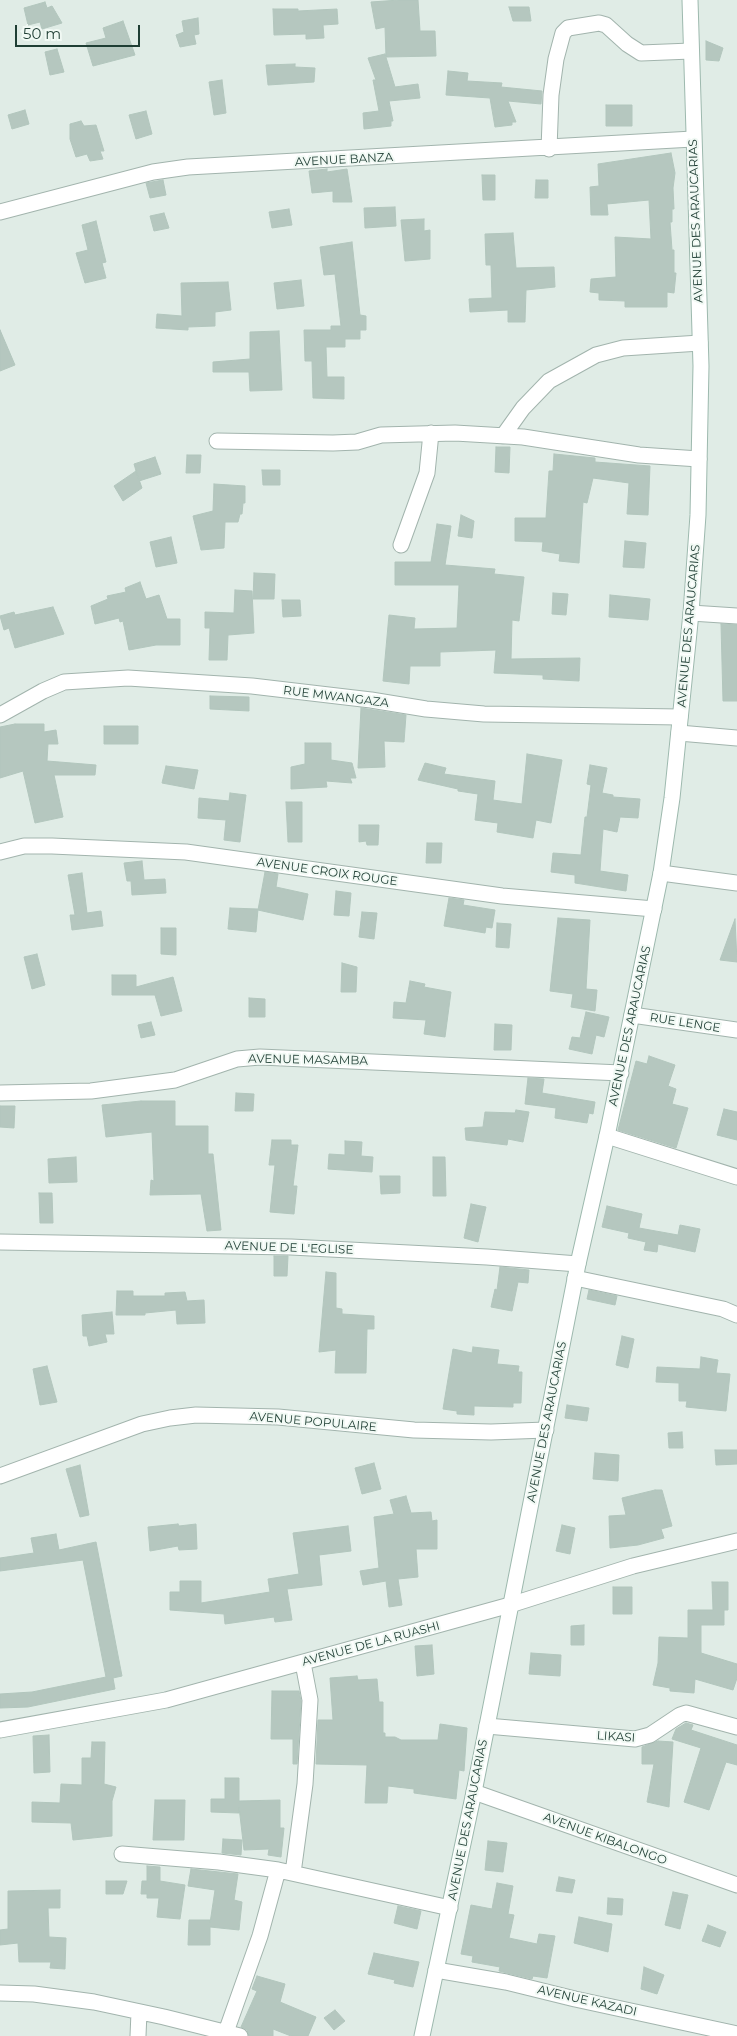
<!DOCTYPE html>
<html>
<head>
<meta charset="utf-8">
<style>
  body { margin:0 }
  #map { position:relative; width:737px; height:2036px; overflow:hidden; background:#e0ece6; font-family:Montserrat,sans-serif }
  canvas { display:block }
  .scale { position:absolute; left:15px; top:25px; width:125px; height:22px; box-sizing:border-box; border:2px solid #1f3e34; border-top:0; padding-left:6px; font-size:15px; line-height:18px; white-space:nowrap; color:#1f3e34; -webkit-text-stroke:4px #f1f9f4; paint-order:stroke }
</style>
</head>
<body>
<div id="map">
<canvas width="737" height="2036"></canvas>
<div class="scale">50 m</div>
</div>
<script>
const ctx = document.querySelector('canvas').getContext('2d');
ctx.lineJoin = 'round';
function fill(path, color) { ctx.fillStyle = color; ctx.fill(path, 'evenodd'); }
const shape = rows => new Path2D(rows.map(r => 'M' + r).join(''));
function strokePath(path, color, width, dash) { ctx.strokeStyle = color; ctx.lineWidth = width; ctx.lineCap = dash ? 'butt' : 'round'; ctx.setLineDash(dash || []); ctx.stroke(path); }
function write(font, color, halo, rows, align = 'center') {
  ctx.font = font + ' Montserrat,sans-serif'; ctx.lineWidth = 4; ctx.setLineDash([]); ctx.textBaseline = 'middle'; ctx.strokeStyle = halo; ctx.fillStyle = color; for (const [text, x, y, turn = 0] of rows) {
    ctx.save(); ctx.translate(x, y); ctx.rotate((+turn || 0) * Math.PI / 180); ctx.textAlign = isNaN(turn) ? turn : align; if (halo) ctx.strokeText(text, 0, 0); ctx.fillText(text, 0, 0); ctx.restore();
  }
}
const building = shape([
  [399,0,418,0,420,31,435,31,436,56,386,57,385,27,376,29,371,2,399,0],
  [45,2,47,8,52,6,62,23,42,29,40,22,28,25,24,8,45,2],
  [509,7,529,7,531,21,513,21,509,7],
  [273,9,298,9,298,11,337,9,338,24,323,25,324,38,306,39,306,34,274,35,273,9],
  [198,18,199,34,194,35,196,44,180,47,176,35,184,32,182,21,198,18],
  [123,21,135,55,93,66,86,43,106,38,103,28,123,21],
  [706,41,723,48,719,61,706,60,706,41],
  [57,49,64,72,50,75,45,52,57,49],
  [385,54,395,87,418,84,420,98,389,101,393,121,391,121,391,126,364,129,363,113,379,111,373,80,376,80,368,58,385,54],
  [295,64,295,67,315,68,314,82,268,85,266,65,295,64],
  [448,71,468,73,467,81,502,83,501,87,542,91,541,104,508,101,516,122,512,122,512,125,495,127,490,98,446,95,448,71],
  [222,80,226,113,214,115,209,82,222,80],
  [606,105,632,105,632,126,606,126,606,105],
  [25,110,29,124,12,129,8,115,25,110],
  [146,111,152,134,136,139,129,115,146,111],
  [81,121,84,126,96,125,104,151,100,151,103,159,90,161,87,154,76,157,70,139,70,124,81,121],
  [671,153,675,173,673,188,674,209,672,209,672,222,670,222,672,250,674,250,674,273,676,273,674,293,667,292,667,307,625,307,625,301,599,300,599,293,590,292,591,279,616,277,615,237,651,239,649,200,607,204,608,215,591,215,590,187,599,186,598,164,671,153],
  [327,169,327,172,347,169,352,202,333,202,333,191,312,193,309,171,327,169],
  [482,175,495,175,495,200,483,200,482,175],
  [163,180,166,195,150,198,146,183,163,180],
  [536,180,548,180,548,198,535,198,536,180],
  [395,207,396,226,365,228,364,208,395,207],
  [289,209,292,225,272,228,269,212,289,209],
  [164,213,169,228,154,231,150,216,164,213],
  [424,219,424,231,430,230,430,259,405,261,401,220,424,219],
  [96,221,106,262,102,263,106,278,85,283,76,253,88,250,82,225,96,221],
  [513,233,516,268,554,267,555,287,526,290,525,322,508,322,508,310,470,312,469,299,492,298,491,265,486,265,485,234,513,233],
  [352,242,360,315,366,316,366,330,360,330,360,339,345,339,345,347,326,347,327,377,344,377,344,399,313,398,312,361,305,361,304,330,331,330,331,326,341,326,335,274,324,275,320,247,352,242],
  [301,280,304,306,277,309,274,283,301,280],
  [228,282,231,310,215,312,215,326,188,327,188,330,156,328,157,314,182,316,181,283,228,282],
  [0,330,15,365,0,371,0,330],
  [279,331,282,390,250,391,249,372,213,372,213,362,250,359,250,332,279,331],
  [496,447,510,447,509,473,495,472,496,447],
  [554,454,595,458,595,462,650,466,648,515,627,514,629,483,593,478,587,503,583,502,579,563,559,561,560,554,542,551,543,542,515,541,515,518,546,518,549,471,553,471,554,454],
  [187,455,201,455,200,473,186,473,187,455],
  [155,457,161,474,139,481,134,464,155,457],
  [262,470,280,470,280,485,263,485,262,470],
  [136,471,142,488,123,501,114,486,136,471],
  [214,484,245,486,245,503,243,503,242,514,240,514,238,522,225,522,224,548,201,550,193,516,213,511,214,484],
  [461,515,474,521,472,538,458,536,461,515],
  [437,524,451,526,445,565,495,569,494,574,524,577,519,621,512,620,511,659,580,658,579,681,543,679,543,675,494,673,496,650,440,652,440,666,410,666,409,684,383,681,389,615,415,618,414,629,457,628,459,585,395,585,395,562,431,562,437,524],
  [171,537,177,563,156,567,150,542,171,537],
  [625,541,646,543,644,568,623,567,625,541],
  [254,573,275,574,274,599,253,599,254,573],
  [140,582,146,599,159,595,167,619,180,619,180,645,156,645,129,650,123,621,120,622,119,618,95,624,91,606,108,599,107,596,126,592,125,588,140,582],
  [235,590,252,591,254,633,228,635,227,660,209,660,210,628,205,628,205,612,234,613,235,590],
  [553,593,568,594,566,615,552,614,553,593],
  [610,595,650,599,648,620,609,617,610,595],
  [282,600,300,600,301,616,283,617,282,600],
  [53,607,64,634,15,648,9,628,4,630,0,616,14,612,15,615,53,607],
  [721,624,737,625,737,701,723,701,721,624],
  [210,696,249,697,249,711,210,709,210,696],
  [361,708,406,715,404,742,384,741,385,767,358,768,361,708],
  [15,724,44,724,44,732,56,730,58,744,48,744,47,761,96,765,95,775,54,775,63,817,35,823,23,771,0,778,0,727,15,724],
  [104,726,138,726,138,744,104,744,104,726],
  [305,743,331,743,331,760,352,763,356,778,350,778,352,783,326,781,327,787,291,789,291,767,305,764,305,743],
  [527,754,562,760,551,823,536,820,533,838,497,832,498,823,475,820,478,794,458,791,458,789,418,780,425,763,446,768,444,774,495,781,493,800,522,804,527,754],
  [590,765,607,768,602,793,613,795,613,797,640,799,638,818,620,817,617,832,603,829,600,871,628,875,626,891,575,883,575,875,551,872,553,853,581,855,585,817,587,817,591,785,587,784,590,765],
  [166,766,198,770,194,789,162,783,166,766],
  [230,793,246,795,240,842,224,840,226,820,198,818,199,798,229,801,230,793],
  [286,802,302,802,302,842,288,842,286,802],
  [359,825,379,825,378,845,367,845,366,841,359,842,359,825],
  [427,843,442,843,441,863,426,863,427,843],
  [142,861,144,880,165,879,166,893,132,895,131,881,127,881,124,863,142,861],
  [265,872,278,874,276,887,308,894,303,920,258,910,265,872],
  [82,873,87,913,101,911,103,926,72,930,70,915,75,915,68,875,82,873],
  [336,891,351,893,349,916,334,915,336,891],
  [449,898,464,900,463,905,495,910,492,928,486,927,485,933,444,926,449,898],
  [230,908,258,909,256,932,228,929,230,908],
  [362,912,377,913,374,939,359,937,362,912],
  [558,918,590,920,586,989,597,990,595,1011,571,1007,573,994,550,991,558,918],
  [735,919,737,962,720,960,735,919],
  [497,923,511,924,509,948,496,947,497,923],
  [161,928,176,928,176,955,161,954,161,928],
  [37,954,45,985,32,989,24,957,37,954],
  [342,963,357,967,356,992,341,992,342,963],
  [112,975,136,975,136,987,173,977,182,1011,161,1016,155,995,112,995,112,975],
  [410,981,425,984,424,987,451,992,445,1037,424,1034,426,1020,393,1018,394,1002,406,1003,410,981],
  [249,998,265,999,265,1017,249,1017,249,998],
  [586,1012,609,1017,604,1037,596,1035,592,1054,569,1049,572,1037,580,1038,586,1012],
  [151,1022,155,1035,141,1038,138,1025,151,1022],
  [495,1024,512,1025,511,1050,494,1050,495,1024],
  [649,1056,675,1065,668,1086,676,1089,672,1104,688,1108,676,1148,618,1130,636,1061,647,1064,649,1056],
  [528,1078,544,1079,542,1093,595,1102,593,1114,589,1113,587,1123,555,1118,556,1108,525,1104,528,1078],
  [236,1093,254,1094,253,1111,235,1111,236,1093],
  [141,1101,175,1101,175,1126,208,1126,208,1154,213,1154,221,1230,207,1231,201,1194,150,1195,151,1180,154,1181,152,1132,106,1137,102,1105,141,1101],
  [0,1106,15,1106,14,1128,0,1127,0,1106],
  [724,1109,737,1112,737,1140,717,1135,724,1109],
  [516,1110,529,1112,523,1142,508,1139,507,1145,466,1140,465,1128,483,1127,485,1112,515,1113,516,1110],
  [272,1140,291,1140,291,1145,298,1145,293,1186,297,1186,294,1214,270,1212,275,1165,269,1165,272,1140],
  [345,1141,362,1142,361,1156,373,1157,372,1172,328,1169,329,1154,345,1155,345,1141],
  [76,1157,77,1182,49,1183,48,1159,76,1157],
  [433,1157,445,1157,446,1196,433,1196,433,1157],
  [380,1176,400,1176,400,1193,381,1194,380,1176],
  [39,1193,52,1193,53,1223,40,1223,39,1193],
  [471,1204,486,1207,478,1242,464,1238,471,1204],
  [607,1206,642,1214,639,1228,678,1235,680,1225,700,1229,695,1252,658,1244,657,1252,644,1250,646,1242,628,1238,629,1233,602,1227,607,1206],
  [274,1256,288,1256,287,1276,274,1276,274,1256],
  [500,1267,529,1270,528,1283,518,1282,512,1311,491,1307,495,1289,497,1290,500,1267],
  [326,1272,336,1273,336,1308,342,1309,342,1314,374,1316,374,1329,367,1329,366,1373,335,1373,336,1350,319,1352,326,1272],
  [589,1290,617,1296,615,1305,587,1299,589,1290],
  [117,1291,133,1291,133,1296,165,1296,165,1293,185,1292,187,1301,204,1300,205,1323,177,1324,176,1310,145,1313,145,1315,116,1315,117,1291],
  [112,1312,114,1334,105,1334,107,1342,89,1346,87,1336,83,1336,82,1315,112,1312],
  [622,1336,634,1339,628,1368,616,1365,622,1336],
  [473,1347,499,1350,497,1364,519,1366,518,1372,522,1372,521,1403,513,1403,513,1407,474,1406,474,1415,457,1414,457,1411,443,1409,453,1349,472,1353,473,1347],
  [701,1357,718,1360,716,1373,730,1374,726,1411,686,1407,687,1401,679,1401,679,1383,656,1382,657,1367,700,1369,701,1357],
  [47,1366,57,1402,40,1405,33,1369,47,1366],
  [567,1405,589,1408,587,1421,565,1418,567,1405],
  [682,1432,683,1448,669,1448,668,1433,682,1432],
  [715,1450,737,1450,737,1464,716,1465,715,1450],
  [595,1453,619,1455,618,1481,593,1479,595,1453],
  [374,1463,381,1489,362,1494,355,1468,374,1463],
  [80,1465,89,1515,80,1517,66,1469,80,1465],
  [655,1490,662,1490,672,1526,661,1529,664,1538,638,1545,610,1548,609,1516,626,1515,622,1498,655,1490],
  [406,1496,411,1513,431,1512,432,1521,437,1520,437,1549,416,1549,418,1577,398,1579,402,1605,389,1607,386,1581,363,1585,360,1571,379,1568,374,1517,394,1514,390,1500,406,1496],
  [178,1524,179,1526,196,1524,197,1549,179,1550,178,1546,150,1551,148,1527,178,1524],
  [562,1525,575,1528,570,1554,556,1551,562,1525],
  [348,1526,351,1551,319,1555,322,1585,287,1589,292,1620,275,1622,274,1617,225,1624,224,1614,170,1610,170,1592,180,1592,180,1581,201,1581,201,1603,270,1592,268,1579,299,1574,293,1533,348,1526],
  [56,1534,59,1550,96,1542,122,1676,113,1678,115,1689,28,1707,0,1708,0,1694,32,1692,106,1677,83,1560,0,1571,0,1558,34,1553,31,1538,56,1534],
  [712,1582,728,1582,728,1610,724,1610,724,1625,701,1625,701,1653,737,1664,737,1678,733,1690,695,1679,694,1693,670,1691,670,1688,653,1685,658,1663,659,1637,688,1638,688,1610,713,1610,712,1582],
  [613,1587,632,1587,632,1614,613,1614,613,1587],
  [584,1625,584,1645,571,1645,571,1626,584,1625],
  [432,1645,434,1674,417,1676,415,1646,432,1645],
  [531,1653,561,1655,560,1676,529,1674,531,1653],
  [357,1676,358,1680,377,1679,379,1702,383,1702,383,1733,385,1733,385,1737,395,1737,401,1740,438,1740,440,1724,467,1728,464,1771,459,1770,456,1799,414,1793,414,1789,388,1786,387,1803,365,1803,367,1765,316,1764,318,1720,333,1720,330,1678,357,1676],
  [272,1691,299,1691,301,1701,297,1764,293,1764,293,1739,271,1739,272,1691],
  [686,1723,693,1725,691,1730,737,1745,737,1765,726,1762,709,1810,684,1802,701,1748,672,1739,676,1729,686,1723],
  [49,1735,50,1772,34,1773,33,1736,49,1735],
  [658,1741,673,1742,669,1807,647,1802,654,1764,642,1764,642,1747,658,1741],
  [92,1742,105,1742,104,1784,116,1787,112,1801,112,1836,73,1840,71,1823,32,1822,32,1802,60,1803,61,1784,82,1785,82,1758,91,1758,92,1742],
  [225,1778,239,1778,239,1801,280,1800,280,1828,284,1828,281,1857,268,1855,269,1849,244,1850,239,1807,239,1813,211,1812,211,1799,225,1799,225,1778],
  [155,1800,185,1800,184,1840,153,1840,155,1800],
  [223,1839,242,1840,241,1855,222,1853,223,1839],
  [488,1841,507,1843,503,1872,485,1870,488,1841],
  [147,1866,160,1867,160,1881,185,1885,180,1919,157,1917,159,1898,147,1898,147,1894,141,1894,142,1881,147,1881,147,1866],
  [191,1869,238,1874,234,1900,242,1902,239,1930,210,1927,210,1945,188,1945,189,1920,210,1920,210,1923,215,1890,188,1886,191,1869],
  [559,1877,575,1880,572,1893,556,1891,559,1877],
  [106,1881,127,1881,123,1894,106,1894,106,1881],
  [497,1883,513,1886,508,1914,514,1915,509,1938,537,1944,539,1934,555,1936,547,1978,533,1976,532,1979,499,1971,500,1967,472,1962,473,1956,461,1954,471,1905,492,1909,497,1883],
  [60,1890,60,1908,48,1908,49,1937,66,1938,65,1969,50,1968,51,1962,19,1962,18,1943,0,1945,0,1930,8,1929,8,1891,60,1890],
  [673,1892,688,1895,680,1929,665,1925,673,1892],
  [608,1898,623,1899,622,1915,607,1914,608,1898],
  [398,1906,421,1911,417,1929,394,1923,398,1906],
  [579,1917,612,1924,608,1952,574,1943,579,1917],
  [708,1925,726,1932,720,1947,702,1941,708,1925],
  [374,1953,419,1962,413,1987,394,1983,395,1980,368,1974,374,1953],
  [644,1967,664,1975,657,1994,641,1989,644,1967],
  [257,1976,285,1984,280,2002,316,2017,308,2036,291,2036,273,2029,273,2036,249,2036,247,2030,241,2027,257,1991,252,1989,257,1976],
  [335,2010,345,2021,334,2030,324,2018,335,2010]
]);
const street = shape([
  [549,149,551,95,556,59,563,33,568,28,599,23,606,25,627,44,641,53,691,51],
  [0,212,153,172,188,167,693,139],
  [503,436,523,408,549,381,596,355,623,348,700,343],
  [217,441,333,443,357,442,381,435,455,433,523,437,639,455,699,459],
  [401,545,427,473,431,433],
  [691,613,737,616],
  [0,715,43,691,64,682,128,678,252,686,371,700,426,709,484,714,680,717],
  [679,733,737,738],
  [0,852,24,846,52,846,186,852,502,896,654,909],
  [661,873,737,883],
  [632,1015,737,1030],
  [0,1093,91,1091,175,1080,237,1059,260,1057,621,1073],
  [607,1136,737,1177],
  [0,1242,291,1247,487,1257,578,1264],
  [575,1278,723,1309,737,1315],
  [0,1476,142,1424,170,1418,196,1415,278,1417,414,1430,491,1432,546,1430],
  [487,1726,635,1739,650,1735,680,1715,686,1713,737,1727],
  [0,1730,166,1700,510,1605,633,1566,737,1541],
  [474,1792,737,1885],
  [122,1854,219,1862,278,1870,450,1908],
  [293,1873,305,1784,310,1700,303,1663],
  [436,1970,506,1982,575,1999,737,2034],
  [0,1993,34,1994,94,2002,164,2017,240,2036],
  [226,2032,260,1936,278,1870],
  [138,2036,139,2012]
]);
const secondary = shape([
  [422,2036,474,1792,578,1264,607,1136,661,873,672,798,691,613,698,515,701,366,690,0]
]);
const streetNames = [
  ["AVENUE BANZA",344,160,-3],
  ["AVENUE DES ARAUCARIAS",696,221,-92],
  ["AVENUE DES ARAUCARIAS",689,626,-85],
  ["RUE MWANGAZA",336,697,7],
  ["AVENUE CROIX ROUGE",327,872,8],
  ["RUE LENGE",685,1023,9],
  ["AVENUE DES ARAUCARIAS",630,1026,-78],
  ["AVENUE MASAMBA",308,1060,1],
  ["AVENUE DE L'EGLISE",289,1248,2],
  ["AVENUE POPULAIRE",313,1422,5],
  ["AVENUE DES ARAUCARIAS",547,1422,-79],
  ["AVENUE DE LA RUASHI",371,1644,-15],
  ["LIKASI",616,1737,4],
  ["AVENUE DES ARAUCARIAS",468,1820,-79],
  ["AVENUE KIBALONGO",605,1839,20],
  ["AVENUE KAZADI",587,2001,13]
];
fill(building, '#b5c7bf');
strokePath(building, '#b2c6bd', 1);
strokePath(street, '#a2b4ad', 17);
strokePath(secondary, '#9db9ae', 17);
strokePath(street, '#fff', 15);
strokePath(secondary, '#fff', 15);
write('12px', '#1f3e34', '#f1f9f4', streetNames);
</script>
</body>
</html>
